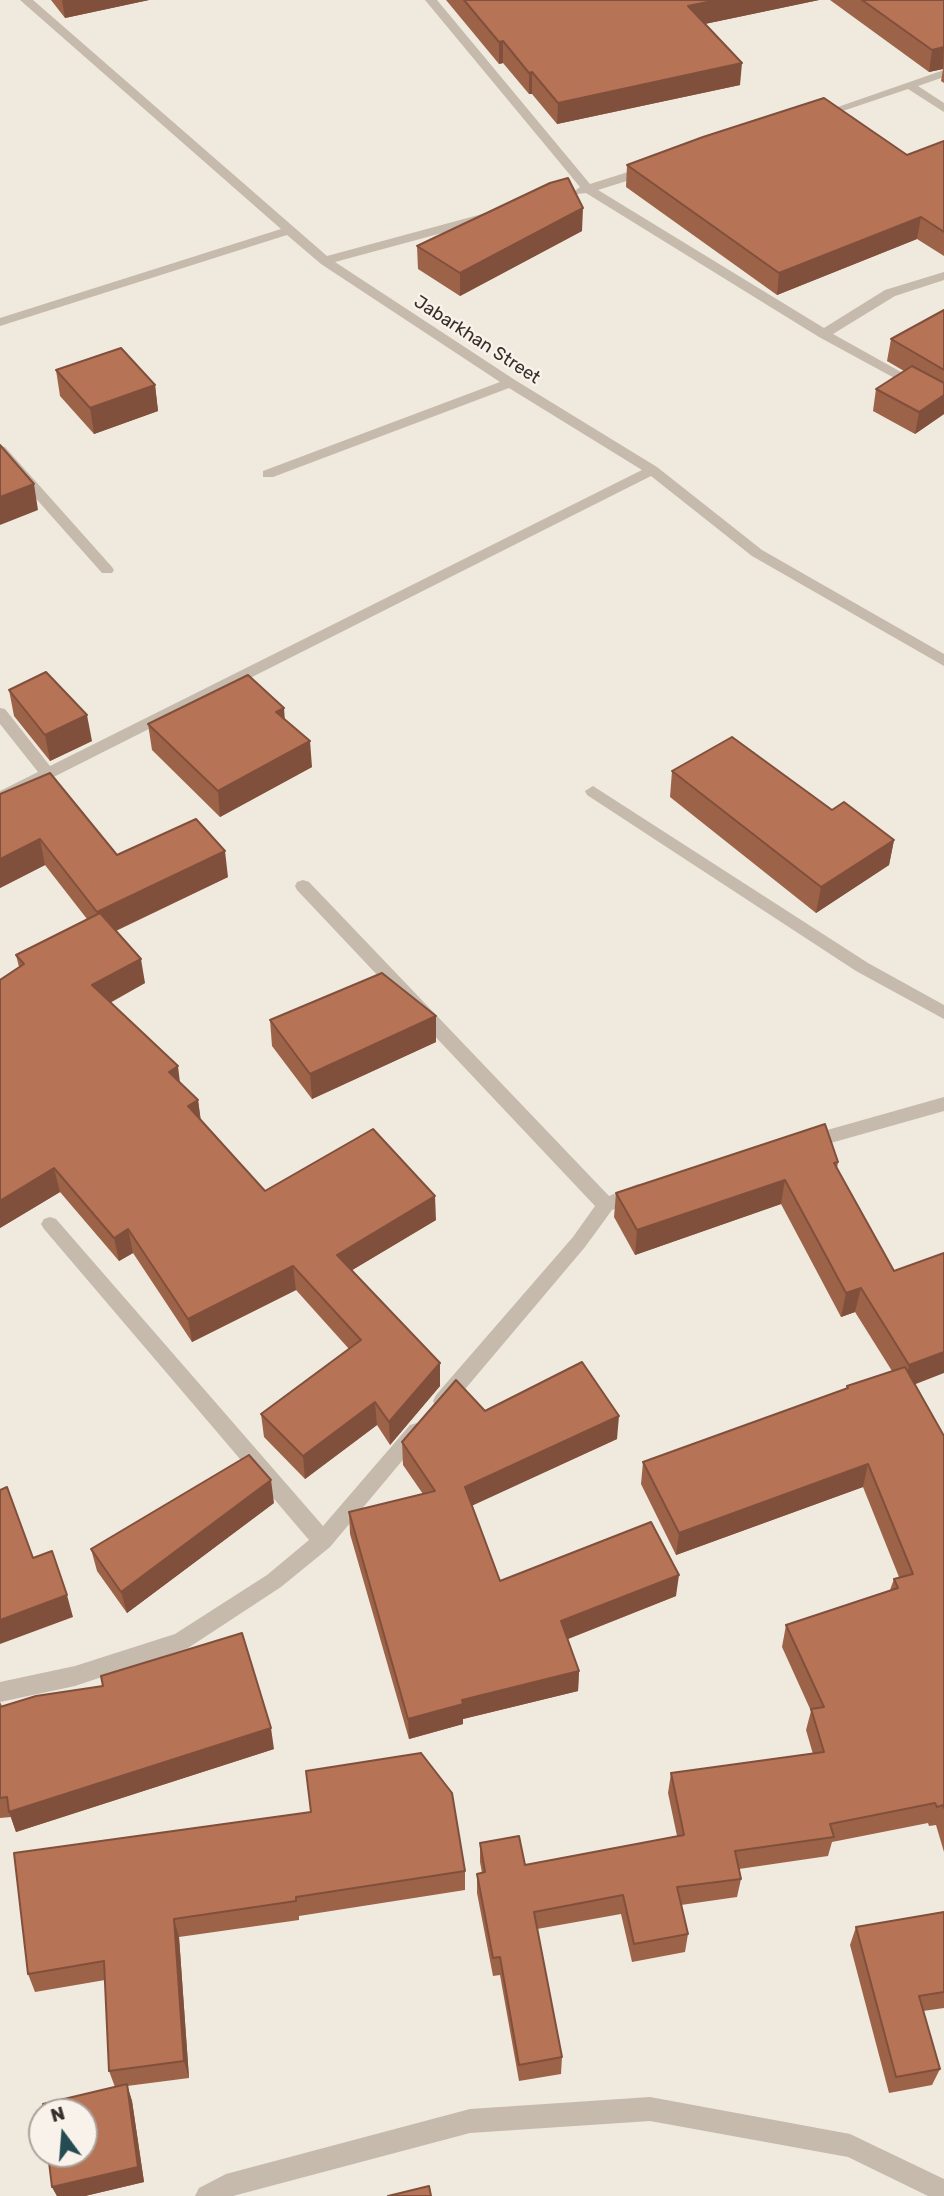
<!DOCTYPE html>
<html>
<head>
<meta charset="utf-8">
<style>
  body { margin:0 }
  #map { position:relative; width:944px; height:2196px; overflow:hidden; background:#efe9de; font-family:Rubik,sans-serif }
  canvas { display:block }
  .north { position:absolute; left:28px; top:2098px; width:70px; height:70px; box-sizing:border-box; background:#f8f2ea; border:2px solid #aaa49d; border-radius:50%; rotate:344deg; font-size:19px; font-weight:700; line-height:28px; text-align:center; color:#352e2a }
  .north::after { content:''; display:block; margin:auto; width:24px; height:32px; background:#244c52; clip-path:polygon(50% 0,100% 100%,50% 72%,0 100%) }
</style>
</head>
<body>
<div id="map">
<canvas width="944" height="2196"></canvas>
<div class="north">N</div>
</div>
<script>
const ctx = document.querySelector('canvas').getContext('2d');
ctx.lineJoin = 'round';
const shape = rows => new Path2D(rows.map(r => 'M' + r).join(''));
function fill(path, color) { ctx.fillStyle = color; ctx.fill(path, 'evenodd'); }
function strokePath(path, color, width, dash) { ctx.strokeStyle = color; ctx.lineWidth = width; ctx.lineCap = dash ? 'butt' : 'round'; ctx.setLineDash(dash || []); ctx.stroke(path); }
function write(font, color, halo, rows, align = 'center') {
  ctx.font = font + ' Rubik,sans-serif'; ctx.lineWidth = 5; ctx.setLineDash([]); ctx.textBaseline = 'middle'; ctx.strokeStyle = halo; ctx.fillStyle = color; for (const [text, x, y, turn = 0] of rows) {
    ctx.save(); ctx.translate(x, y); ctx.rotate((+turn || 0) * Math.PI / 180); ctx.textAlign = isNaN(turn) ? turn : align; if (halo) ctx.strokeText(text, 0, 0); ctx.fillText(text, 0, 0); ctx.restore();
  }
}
const minor = shape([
  [20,0,33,0,327,256,486,213,494,213,494,219,335,262,515,380,657,467,762,550,944,654,944,666,752,556,651,476,0,804,0,791,38,772,0,724,0,708,5,709,50,766,642,470,509,388,273,477,263,477,263,471,500,382,321,264,287,235,0,326,0,318,281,229,20,0],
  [425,0,437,0,590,184,644,167,652,167,652,173,598,190,824,328,885,290,944,272,944,280,895,296,833,334,944,396,944,405,819,337,586,193,577,194,575,191,580,187,425,0],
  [944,70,944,77,918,86,944,103,944,112,908,89,822,118,812,116,944,70],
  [0,446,5,447,112,567,114,570,112,573,102,573,0,458,0,446],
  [593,786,868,963,944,1005,944,1019,856,971,587,795,585,791,593,786],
  [303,880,309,882,609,1196,638,1184,644,1186,647,1191,644,1196,612,1210,585,1247,450,1407,443,1409,436,1407,433,1401,436,1395,573,1237,595,1206,297,890,295,886,297,882,303,880],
  [944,1097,944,1111,806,1150,800,1148,797,1143,800,1138,806,1136,944,1097],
  [50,1217,56,1219,323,1526,410,1425,417,1423,424,1425,427,1431,330,1547,281,1587,188,1648,75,1686,0,1702,0,1682,75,1666,175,1634,267,1575,309,1540,44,1229,41,1224,44,1219,50,1217],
  [650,2097,850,2134,944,2179,944,2196,928,2196,848,2157,650,2121,470,2133,233,2196,195,2196,199,2188,226,2174,470,2109,650,2097]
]);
const wall = shape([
  [51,0,149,0,65,18],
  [446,0,819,0,704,24,740,85,557,124,532,94,529,94,503,63,499,64],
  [830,0,944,0,944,83,941,81,943,69,929,72],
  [944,141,944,256,917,239,777,295,626,187,627,165,907,155],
  [582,231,460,296,418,269,417,246],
  [944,310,944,414,915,434,873,411,876,389,904,371,887,361,891,339],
  [56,370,155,385,158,411,94,434,60,396],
  [9,690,92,741,50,761,14,716],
  [284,719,312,767,220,817,152,750,148,724],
  [672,771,832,810,894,840,889,865,816,913,670,797],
  [0,794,117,855,228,877,116,931,145,983,110,1003,180,1082,198,1100,201,1121,265,1191,436,1220,352,1270,440,1363,440,1386,390,1445,377,1425,305,1479,264,1437,261,1414,349,1349,296,1290,192,1342,133,1253,119,1261,60,1192,0,1228,19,967,16,955,87,919,45,865,0,888],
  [436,1016,436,1042,312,1099,272,1046,270,1020],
  [838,1162,837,1169,894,1271,914,1384,944,1436,944,1852,936,1825,929,1826,928,1823,832,1842,828,1856,739,1869,741,1879,737,1897,681,1905,688,1934,685,1952,632,1962,621,1914,537,1929,562,2057,561,2074,519,2081,500,1975,493,1976,477,1893,477,1874,482,1873,480,1862,480,1843,525,1865,677,1836,668,1793,671,1773,813,1754,806,1730,811,1711,782,1647,786,1625,890,1590,894,1579,899,1577,863,1487,676,1555,641,1484,643,1462,846,1389,847,1386,892,1371,855,1312,841,1317,781,1204,635,1255,614,1217,616,1193],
  [485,1411,617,1439,472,1505,500,1581,676,1596,568,1639,579,1671,578,1691,463,1719,463,1724,409,1739,350,1534,349,1512,423,1494,403,1465,402,1442],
  [274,1503,127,1613,97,1571,91,1549],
  [0,1702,2,1706,274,1749,16,1832,11,1817,0,1818],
  [14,1853,465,1871,465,1890,299,1916,299,1920,179,1937,189,2078,127,2086,132,2101,144,2182,85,2196,57,2196,52,2187,115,2087,109,2071,105,1980,35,1992,28,1974],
  [944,1912,944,2008,923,2011,940,2069,932,2085,889,2093,850,1945,856,1927]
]);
const shadedWall = shape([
  [62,0,149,0,65,18],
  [717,0,819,0,686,28,688,6],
  [503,41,503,63,499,64,499,42],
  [944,47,943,69,929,72,932,50],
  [742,63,740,85,557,124,558,103],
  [532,72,532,94,529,94,529,73],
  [583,208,582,231,460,296,460,273],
  [921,217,917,239,777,295,779,273],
  [155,385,158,411,94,434,90,408],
  [944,395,944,414,915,434,919,412],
  [34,484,38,510,0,525,0,497],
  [284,708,286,734,276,712],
  [87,715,92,741,50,761,45,735],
  [310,741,312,767,220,817,218,791],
  [40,839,45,865,0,888,0,859],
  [894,840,889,865,816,913,821,887],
  [225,851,228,877,102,937,97,912],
  [141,959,145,983,96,1010,92,985],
  [436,1016,436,1042,312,1099,310,1074],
  [178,1066,181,1091,169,1072],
  [198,1100,201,1124,188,1106],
  [54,1168,60,1192,0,1228,0,1201],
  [785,1180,781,1204,635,1255,637,1230],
  [435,1196,436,1220,339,1278,337,1255],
  [128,1229,133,1253,119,1261,114,1238],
  [293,1266,296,1290,192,1342,188,1319],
  [861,1288,855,1312,841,1317,846,1293],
  [944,1352,944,1373,903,1389,909,1365],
  [440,1363,440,1386,390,1445,389,1422],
  [375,1402,377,1425,305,1479,303,1456],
  [619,1416,617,1439,465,1509,465,1487],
  [868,1464,863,1487,676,1555,679,1533],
  [271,1480,274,1503,127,1613,121,1592],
  [679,1575,676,1596,560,1642,561,1621],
  [67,1595,73,1617,0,1644,0,1620],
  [579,1671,578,1691,463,1719,463,1724,409,1739,408,1719,462,1700],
  [271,1728,274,1749,16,1832,9,1812],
  [174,1919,179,1937,189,2078,184,2061],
  [127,2084,132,2101,144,2182,85,2196,57,2196,52,2187]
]);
const building = shape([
  [464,0,717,0,688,6,742,63,558,103,532,72,529,73,503,41,499,42,464,0],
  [862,0,944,0,944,47,932,50,862,0],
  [824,98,907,155,944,141,944,232,921,217,779,273,627,165,703,137,824,98],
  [568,178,583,208,460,273,417,246,550,183,568,178],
  [944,310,944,370,891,339,944,310],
  [121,348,155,385,90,408,56,370,121,348],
  [912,366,944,383,944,395,919,412,876,389,912,366],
  [0,445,34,484,0,497,0,445],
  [46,672,87,715,45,735,9,690,46,672],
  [248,675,284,708,276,712,310,741,218,791,148,724,248,675],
  [732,737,832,810,844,802,894,840,821,887,672,771,732,737],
  [50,773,117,855,196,819,225,851,97,912,40,839,0,859,0,794,50,773],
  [100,913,141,959,92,985,178,1066,169,1072,198,1100,188,1106,265,1191,373,1129,435,1196,337,1255,440,1363,389,1422,375,1402,303,1456,261,1414,361,1340,293,1266,188,1319,128,1229,114,1238,54,1168,0,1201,0,980,24,964,16,955,100,913],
  [382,973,436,1016,310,1074,270,1020,382,973],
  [825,1124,838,1162,834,1163,894,1271,944,1253,944,1352,909,1365,861,1288,846,1293,785,1180,637,1230,616,1193,825,1124],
  [582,1362,619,1416,465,1487,500,1581,651,1522,679,1575,561,1621,579,1671,462,1700,463,1704,408,1719,349,1512,435,1491,402,1442,456,1380,485,1411,582,1362],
  [905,1367,944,1436,944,1808,943,1805,937,1807,935,1803,830,1824,834,1837,735,1851,741,1879,677,1887,688,1934,634,1944,623,1895,534,1912,562,2057,519,2065,500,1957,493,1958,477,1874,485,1872,480,1843,519,1836,525,1865,684,1835,671,1773,824,1752,811,1709,824,1707,786,1625,898,1588,894,1579,913,1574,868,1464,679,1533,643,1462,848,1388,847,1386,905,1367],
  [249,1455,271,1480,121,1592,91,1549,249,1455],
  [7,1487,33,1558,52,1551,67,1595,0,1620,0,1490,7,1487],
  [242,1633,271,1728,9,1812,7,1797,0,1798,0,1707,36,1696,103,1686,101,1676,242,1633],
  [421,1753,452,1793,465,1871,296,1897,296,1901,174,1919,184,2061,109,2071,104,1961,28,1974,14,1853,311,1812,306,1771,421,1753],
  [944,1912,944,1992,919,1996,940,2069,896,2077,856,1927,944,1912],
  [127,2084,138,2167,52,2187,48,2154,84,2154,84,2112,44,2112,43,2104,127,2084],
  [429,2186,431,2196,388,2196,429,2186]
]);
const farStreetnames = [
  ["Jabarkhan Street",477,340,33]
];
fill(minor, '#c6baac');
fill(wall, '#9d6349');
fill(shadedWall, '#80503c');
fill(building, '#b77355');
strokePath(building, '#80503c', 2);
write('18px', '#352e2a', '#f8f2ea', farStreetnames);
</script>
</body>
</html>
